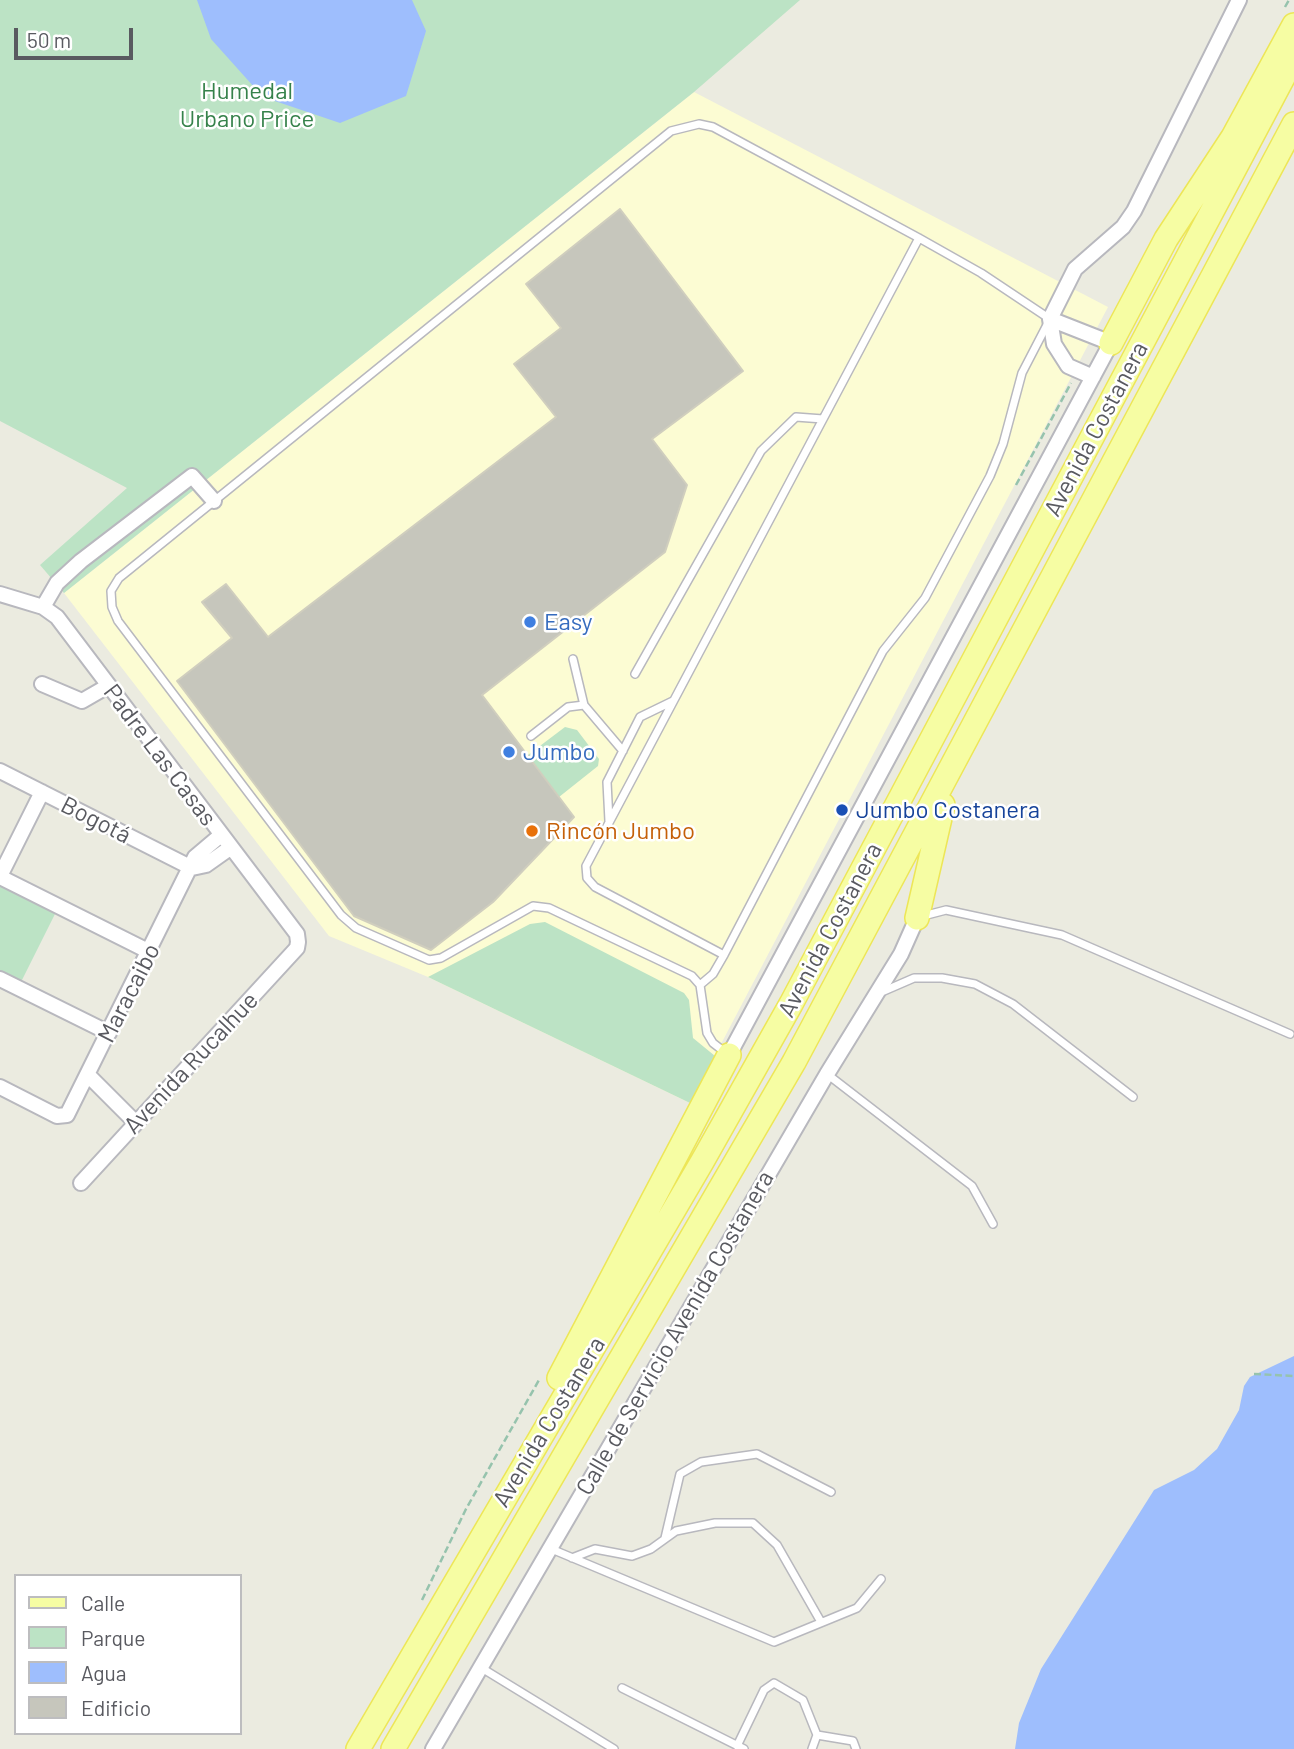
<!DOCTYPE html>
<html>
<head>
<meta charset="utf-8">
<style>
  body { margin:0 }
  #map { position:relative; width:1294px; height:1749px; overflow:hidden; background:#ebebe0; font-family:Barlow,sans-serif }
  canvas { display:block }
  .legend { position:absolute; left:14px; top:1574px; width:228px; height:161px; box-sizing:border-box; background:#fff; border:2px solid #bdbdbf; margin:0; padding:9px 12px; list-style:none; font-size:21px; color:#595a60 }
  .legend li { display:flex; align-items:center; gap:14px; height:35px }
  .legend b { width:35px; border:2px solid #bdbdbf }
  .scale { position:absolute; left:14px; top:28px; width:119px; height:32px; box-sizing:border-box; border:4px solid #595a60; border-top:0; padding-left:9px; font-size:21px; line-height:24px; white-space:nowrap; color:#595a60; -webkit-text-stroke:5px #fff; paint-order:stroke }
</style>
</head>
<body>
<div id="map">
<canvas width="1294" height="1749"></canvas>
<ul class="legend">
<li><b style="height:9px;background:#f6fda3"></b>Calle</li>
<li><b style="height:19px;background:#bce3c5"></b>Parque</li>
<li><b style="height:19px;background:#9ebefd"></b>Agua</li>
<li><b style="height:19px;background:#c6c6bc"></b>Edificio</li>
</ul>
<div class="scale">50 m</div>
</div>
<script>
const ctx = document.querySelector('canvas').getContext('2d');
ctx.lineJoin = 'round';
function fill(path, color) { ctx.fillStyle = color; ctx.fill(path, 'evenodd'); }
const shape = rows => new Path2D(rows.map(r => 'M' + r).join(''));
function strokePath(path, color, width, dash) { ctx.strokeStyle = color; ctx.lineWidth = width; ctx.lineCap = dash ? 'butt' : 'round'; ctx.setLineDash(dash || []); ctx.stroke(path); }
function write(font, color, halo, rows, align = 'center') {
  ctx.font = font + ' Barlow,sans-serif'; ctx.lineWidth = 5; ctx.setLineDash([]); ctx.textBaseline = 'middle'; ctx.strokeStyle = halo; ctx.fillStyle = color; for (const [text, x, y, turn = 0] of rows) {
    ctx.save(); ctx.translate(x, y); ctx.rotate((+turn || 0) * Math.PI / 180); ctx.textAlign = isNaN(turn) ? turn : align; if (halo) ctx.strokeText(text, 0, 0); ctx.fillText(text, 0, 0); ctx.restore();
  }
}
const commercial = shape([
  [694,92,1108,307,690,1103,428,977,329,936,64,593]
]);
const green = shape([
  [0,0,800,0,694,92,64,593,40,565,127,488,0,421],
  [565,727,577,730,599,759,598,766,559,797,528,755],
  [0,883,56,912,21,982,0,971],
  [545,922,684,993,689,1000,693,1038,715,1056,690,1103,428,977,530,924]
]);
const water = shape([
  [197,0,412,0,426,31,406,96,340,123,263,97,211,39],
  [1294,1356,1294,1749,1015,1749,1019,1723,1041,1669,1154,1490,1194,1470,1217,1449,1239,1410,1244,1386,1250,1377]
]);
const building = shape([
  [620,209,743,371,652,439,687,485,665,552,482,695,574,817,493,902,431,950,354,916,177,681,232,638,202,602,226,584,268,637,556,417,514,364,561,328,526,284,620,209]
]);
const path = shape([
  [1285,7,1289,0],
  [1016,485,1071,383],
  [1254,1374,1294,1376],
  [422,1600,466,1509,539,1380]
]);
const lane = shape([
  [573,659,584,705,623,751],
  [635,674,761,451,796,417,823,419],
  [531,736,568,707,584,705],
  [609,821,607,782,640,717,673,701],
  [923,916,946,910,1062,935,1290,1034],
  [724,955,595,887,587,878,586,866,919,238],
  [700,985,713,974,724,955,883,651,925,598,990,476,1003,444,1022,373,1050,319,981,273,919,238,713,127,699,124,671,131,119,578,111,591,112,607,118,621,341,915,356,928,429,960,441,958,533,906,549,908,692,976,700,985,707,1033,713,1043,726,1053],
  [884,991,914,978,942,978,975,984,1013,1004,1133,1097],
  [827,1074,972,1186,993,1224],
  [665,1538,680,1474,701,1462,757,1454,831,1492],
  [549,1548,774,1642,857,1608,881,1579],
  [572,1558,595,1549,632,1556,651,1549,676,1531,715,1523,753,1523,777,1545,821,1622],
  [480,1667,614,1749],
  [622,1688,744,1749],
  [817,1735,853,1741,856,1749],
  [737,1746,764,1690,774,1683,803,1700,817,1735,812,1749]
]);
const street = shape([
  [1093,377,1068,366,1054,344,1050,319,1075,269,1123,227,1134,211,1239,0],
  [0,594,43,607,57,617,297,934,298,942,297,948,81,1183],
  [43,607,57,583,81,561,192,476,214,501],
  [42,684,82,701,108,686],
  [0,771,192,868],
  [192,868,206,865,230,848],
  [0,876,42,792],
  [0,877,150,952],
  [0,979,109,1033],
  [729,1055,1111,343,1050,319],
  [88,1075,136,1123],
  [0,1087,57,1116,67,1115,195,857,221,835],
  [433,1749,827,1074,901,954,917,918]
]);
const primary = shape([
  [1111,343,1166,239,1233,137,1294,25],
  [917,918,943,805],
  [559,1378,729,1055],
  [358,1749,702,1162,791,1004,1294,57],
  [393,1749,794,1062,1294,124]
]);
const markers = [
  [530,622,7,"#3f7fe0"],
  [509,752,7,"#3f7fe0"],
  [842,810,7,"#1a4fb4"],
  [532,831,7,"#e8710a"]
];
const parkNames = [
  ["Humedal",247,91],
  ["Urbano Price",247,119]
];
const streetNames = [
  ["Avenida Costanera",1096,429,-62],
  ["Padre Las Casas",160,755,53],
  ["Bogotá",96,820,27],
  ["Avenida Costanera",830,930,-62],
  ["Maracaibo",129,993,-63],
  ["Avenida Rucalhue",191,1063,-47],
  ["Calle de Servicio Avenida Costanera",675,1333,-60],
  ["Avenida Costanera",549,1422,-59]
];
const shopNames = [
  ["Easy",544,622],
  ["Jumbo",523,752]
];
const transitNames = [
  ["Jumbo Costanera",856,810]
];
const foodNames = [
  ["Rincón Jumbo",546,831]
];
fill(commercial, '#fcfcd3');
fill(green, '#bce3c5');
fill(water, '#9ebefd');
fill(building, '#c6c6bc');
strokePath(building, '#d0cebe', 2);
strokePath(lane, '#b8b8be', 10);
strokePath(street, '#b8b8be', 18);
strokePath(primary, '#ede657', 26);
strokePath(path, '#96c3ad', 2.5, [7, 3.5]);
strokePath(lane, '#fff', 7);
strokePath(street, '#fff', 14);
strokePath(primary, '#f6fda3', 23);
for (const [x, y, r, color] of markers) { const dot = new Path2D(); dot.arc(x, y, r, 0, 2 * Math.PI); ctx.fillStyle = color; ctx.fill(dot); strokePath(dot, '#fff', 2.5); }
write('24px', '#36824b', '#fff', parkNames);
write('24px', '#595a60', '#fff', streetNames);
write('24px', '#366cbe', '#fff', shopNames, 'left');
write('24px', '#164399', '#fff', transitNames, 'left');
write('24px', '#c56008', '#fff', foodNames, 'left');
</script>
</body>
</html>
